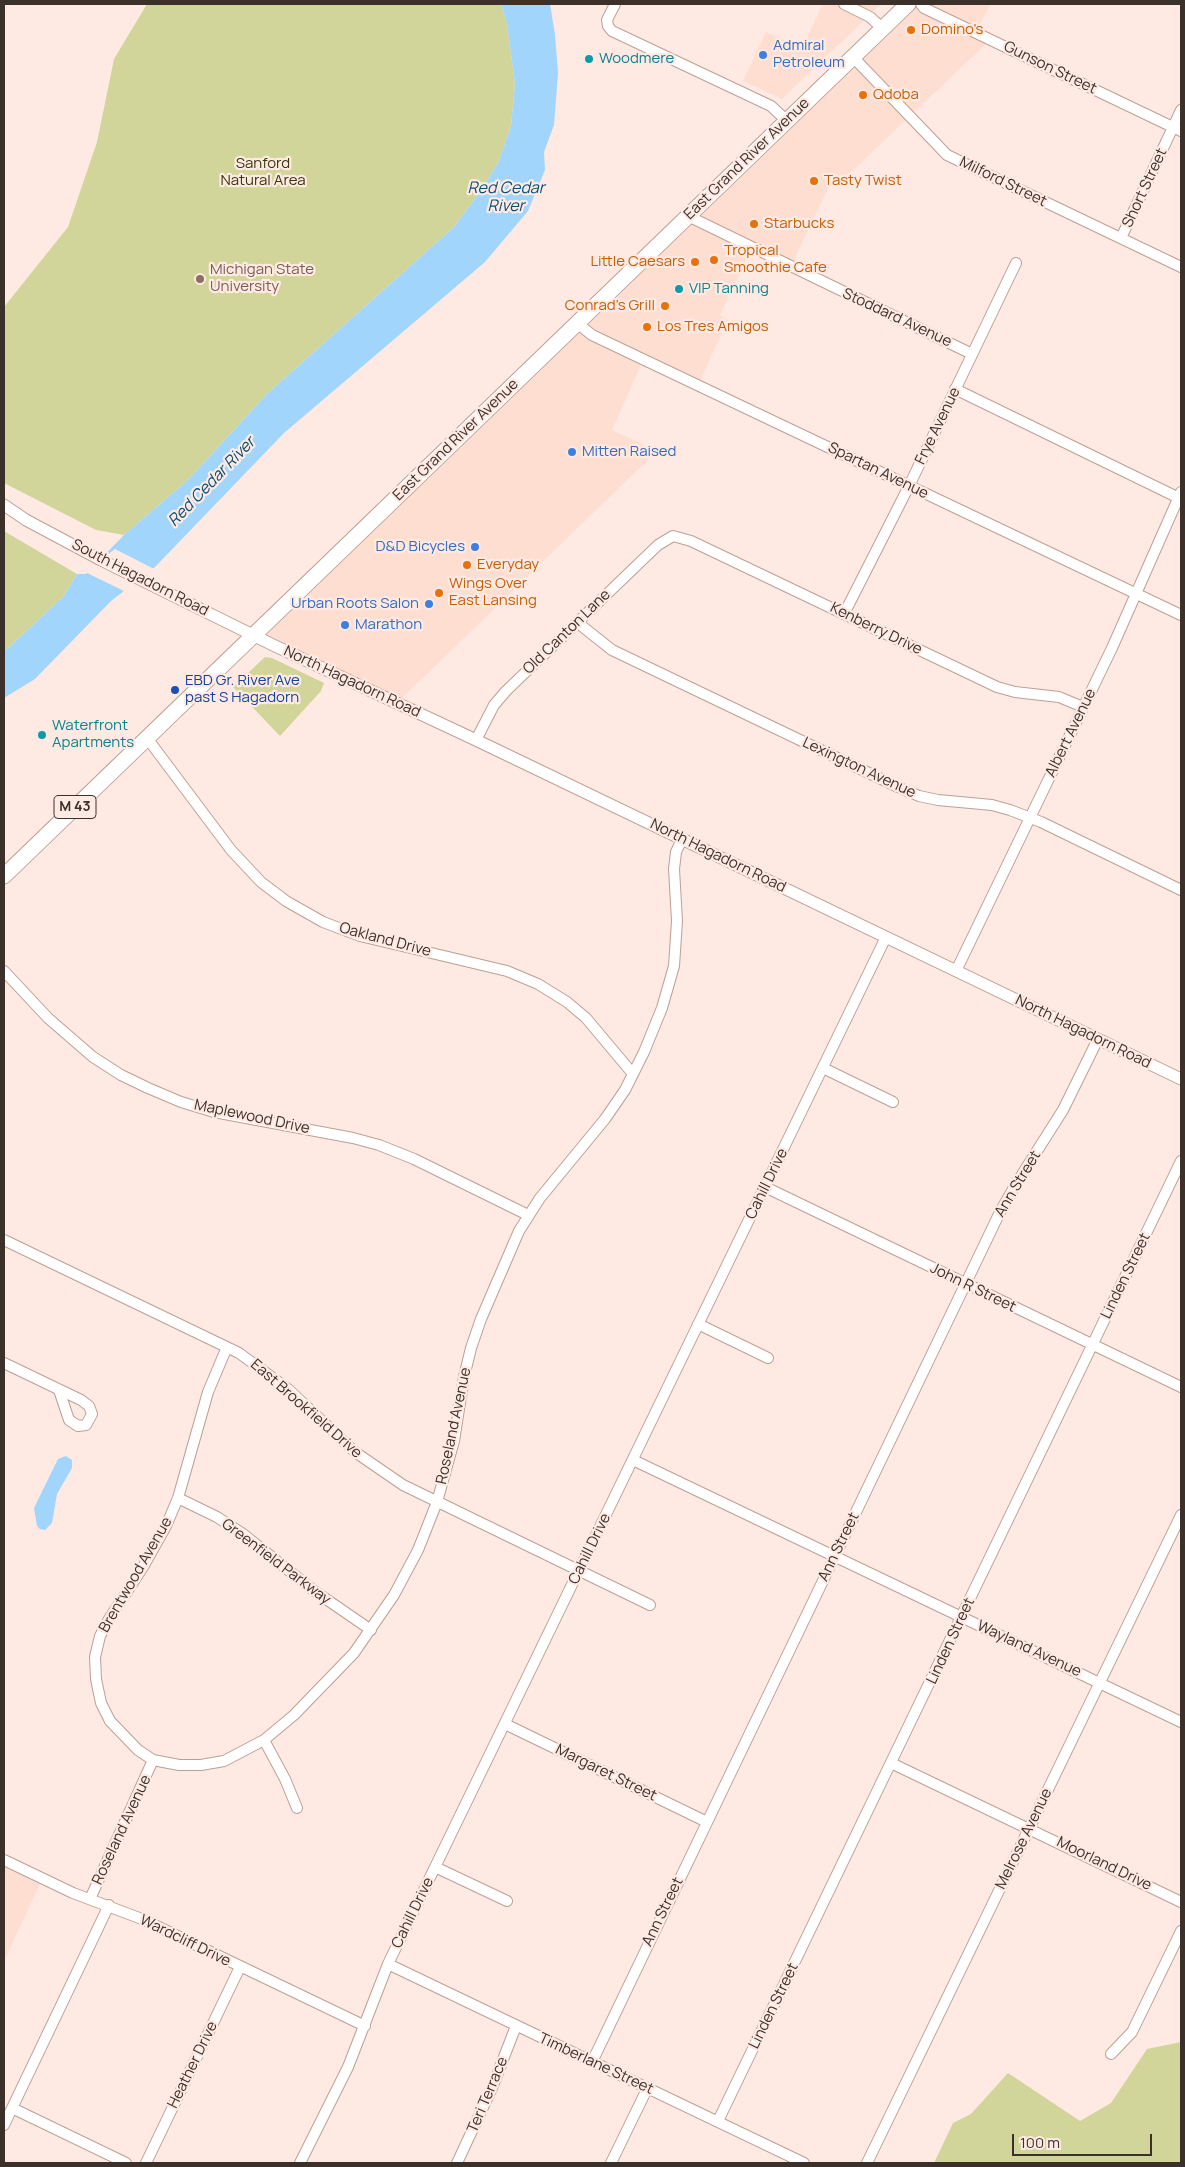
<!DOCTYPE html>
<html>
<head>
<meta charset="utf-8">
<style>
  body { margin:0 }
  #map { position:relative; width:1185px; height:2167px; overflow:hidden; background:#feeae3; font-family:Manrope,sans-serif }
  canvas { display:block }
  .frame { position:absolute; inset:0; border:5px solid #3c302b; pointer-events:none }
  .scale { position:absolute; left:1012px; top:2134px; width:140px; height:22px; box-sizing:border-box; border:2px solid #3c302b; border-top:0; padding-left:6px; font-size:15px; line-height:18px; white-space:nowrap; color:#3c302b; -webkit-text-stroke:4px #feeae3; paint-order:stroke }
</style>
</head>
<body>
<div id="map">
<canvas width="1185" height="2167"></canvas>
<div class="frame"></div>
<div class="scale">100 m</div>
</div>
<script>
const ctx = document.querySelector('canvas').getContext('2d');
ctx.lineJoin = 'round';
function fill(path, color) { ctx.fillStyle = color; ctx.fill(path, 'evenodd'); }
const shape = rows => new Path2D(rows.map(r => 'M' + r).join(''));
function strokePath(path, color, width, dash) { ctx.strokeStyle = color; ctx.lineWidth = width; ctx.lineCap = dash ? 'butt' : 'round'; ctx.setLineDash(dash || []); ctx.stroke(path); }
function write(font, color, halo, rows, align = 'center') {
  ctx.font = font + ' Manrope,sans-serif'; ctx.lineWidth = 4.5; ctx.setLineDash([]); ctx.textBaseline = 'middle'; ctx.strokeStyle = halo; ctx.fillStyle = color; for (const [text, x, y, turn = 0] of rows) {
    ctx.save(); ctx.translate(x, y); ctx.rotate((+turn || 0) * Math.PI / 180); ctx.textAlign = isNaN(turn) ? turn : align; if (halo) ctx.strokeText(text, 0, 0); ctx.fillText(text, 0, 0); ctx.restore();
  }
}
const built = shape([
  [823,4,881,4,782,99,743,81,766,32,802,48],
  [912,4,990,4,976,32,991,39,845,178,835,174,791,266,752,248,720,315,728,320,698,385,644,358,612,430,657,451,398,702,256,635],
  [4,1866,40,1884,4,1961]
]);
const green = shape([
  [147,4,501,4,507,23,515,84,511,126,499,161,483,188,454,227,267,394,189,479,124,535,96,530,4,483,4,307,68,227,97,142,114,59],
  [4,531,77,574,64,596,4,652],
  [265,657,272,658,324,683,321,691,280,736,233,687],
  [1181,2042,1181,2163,934,2163,953,2123,971,2114,1008,2073,1080,2121,1111,2103,1147,2049]
]);
const water = shape([
  [501,4,550,4,555,35,558,73,554,125,544,152,545,170,528,211,485,262,284,433,155,567,111,601,35,679,4,698,4,652,64,596,77,574,86,574,124,535,189,479,267,394,454,227,483,188,499,161,511,126,515,84,507,23],
  [66,1456,72,1460,72,1468,57,1494,52,1523,45,1530,40,1529,37,1526,34,1508,58,1459]
]);
const pier = shape([
  [115,549,156,570,126,592,85,572]
]);
const minor = shape([
  [615,4,607,20,608,26,612,31,771,106,787,121],
  [844,4,870,17,882,28],
  [921,4,924,8,1181,131],
  [853,57,947,155,1181,267],
  [688,216,972,354],
  [1121,238,1181,110],
  [577,323,592,335,1181,615],
  [955,389,1181,499],
  [844,614,909,486,1016,263],
  [578,623,612,650,898,787,919,796,938,800,992,805,1010,810,1041,822,1181,890],
  [147,738,231,850,261,882,286,901,323,922,360,936,507,971,538,984,567,1002,586,1018,633,1074],
  [476,740,494,705,506,691,658,545,673,536,691,541,997,687,1015,692,1059,697,1083,707],
  [4,971,48,1018,93,1057,121,1075,148,1088,181,1102,214,1112,353,1138,379,1145,414,1159,528,1215],
  [956,971,1112,648,1181,492],
  [823,1068,893,1102],
  [765,1187,1181,1387],
  [4,1240,239,1353,288,1389,355,1452,403,1485,650,1605],
  [698,1324,768,1358],
  [227,1347,208,1392,178,1498,166,1526,143,1567,109,1619,100,1636,95,1657,96,1679,101,1703,110,1721,138,1750,153,1760,179,1765,201,1765,224,1761,264,1740,294,1715,354,1653,394,1595,418,1550,437,1502,454,1441,464,1377,471,1348,481,1319,519,1231,540,1198,605,1119,625,1090,644,1052,662,1008,674,966,677,921,674,869,676,852,682,839],
  [4,1363,81,1400,89,1406,92,1414,86,1425,78,1426,69,1420,59,1390],
  [633,1460,1181,1722],
  [178,1498,217,1517,243,1534,313,1590,371,1630],
  [505,1724,707,1822],
  [264,1740,285,1779,297,1808],
  [891,1763,1181,1902],
  [4,1860,73,1893,142,1919,365,2026],
  [435,1867,507,1901],
  [90,1899,153,1760],
  [388,1964,804,2163],
  [1111,2054,1132,2032,1181,1931],
  [592,2062,1000,1212,1016,1184,1063,1110,1098,1039],
  [12,2108,126,2163],
  [718,2121,1181,1161],
  [4,2125,109,1905],
  [146,2163,240,1967],
  [300,2163,348,2067,388,1964,886,937],
  [457,2163,492,2088,516,2026],
  [611,2163,647,2089],
  [867,2163,1181,1515]
]);
const tertiary = shape([
  [4,505,26,520,101,560,273,645,476,740,1181,1079]
]);
const primary = shape([
  [4,876,908,4]
]);
const markers = [
  [911,30,5,"#e8710a"],
  [763,55,5,"#3f7fe0"],
  [589,59,5,"#0f9aa8"],
  [863,95,5,"#e8710a"],
  [814,181,5,"#e8710a"],
  [754,224,5,"#e8710a"],
  [714,260,5,"#e8710a"],
  [695,262,5,"#e8710a"],
  [200,279,5,"#8d6e63"],
  [679,289,5,"#0f9aa8"],
  [665,306,5,"#e8710a"],
  [647,327,5,"#e8710a"],
  [572,452,5,"#3f7fe0"],
  [475,547,5,"#3f7fe0"],
  [467,565,5,"#e8710a"],
  [439,593,5,"#e8710a"],
  [429,604,5,"#3f7fe0"],
  [345,625,5,"#3f7fe0"],
  [175,690,5,"#1a4fb4"],
  [42,735,5,"#0f9aa8"]
];
const shields = [
  [75,807,42]
];
const shieldNames = [
  ["M 43",75,807]
];
const foodNames = [
  ["Domino's",921,30],
  ["Qdoba",873,95],
  ["Tasty Twist",824,181],
  ["Starbucks",764,224],
  ["Tropical",724,251],
  ["Smoothie Cafe",724,268],
  ["Little Caesars",685,262,"right"],
  ["Conrad's Grill",655,306,"right"],
  ["Los Tres Amigos",657,327],
  ["Everyday",477,565],
  ["Wings Over",449,584],
  ["East Lansing",449,601]
];
const shopNames = [
  ["Admiral",773,46],
  ["Petroleum",773,63],
  ["Mitten Raised",582,452],
  ["D&D Bicycles",465,547,"right"],
  ["Urban Roots Salon",419,604,"right"],
  ["Marathon",355,625]
];
const cultureNames = [
  ["Woodmere",599,59],
  ["VIP Tanning",689,289],
  ["Waterfront",52,726],
  ["Apartments",52,743]
];
const streetNames = [
  ["Gunson Street",1050,68,26],
  ["East Grand River Avenue",747,159,-44],
  ["Milford Street",1003,182,26],
  ["Short Street",1145,188,-65],
  ["Stoddard Avenue",897,318,25],
  ["Frye Avenue",938,426,-64],
  ["East Grand River Avenue",456,440,-44],
  ["Spartan Avenue",878,471,26],
  ["South Hagadorn Road",140,578,27],
  ["Kenberry Drive",876,629,26],
  ["Old Canton Lane",567,632,-44],
  ["North Hagadorn Road",352,682,25],
  ["Albert Avenue",1071,733,-64],
  ["Lexington Avenue",859,768,25],
  ["North Hagadorn Road",718,856,26],
  ["Oakland Drive",385,940,15],
  ["North Hagadorn Road",1083,1032,26],
  ["Maplewood Drive",252,1117,12],
  ["Cahill Drive",767,1184,-64],
  ["Ann Street",1018,1184,-59],
  ["Linden Street",1126,1276,-64],
  ["John R Street",973,1288,26],
  ["East Brookfield Drive",306,1409,41],
  ["Roseland Avenue",454,1426,-78],
  ["Ann Street",839,1547,-64],
  ["Cahill Drive",590,1549,-64],
  ["Greenfield Parkway",276,1562,37],
  ["Brentwood Avenue",136,1575,-60],
  ["Linden Street",951,1641,-65],
  ["Wayland Avenue",1029,1649,25],
  ["Margaret Street",606,1773,26],
  ["Roseland Avenue",122,1830,-65],
  ["Melrose Avenue",1024,1839,-64],
  ["Moorland Drive",1104,1864,26],
  ["Ann Street",663,1912,-64],
  ["Cahill Drive",413,1913,-64],
  ["Wardcliff Drive",185,1941,26],
  ["Linden Street",774,2006,-64],
  ["Timberlane Street",596,2064,25],
  ["Heather Drive",193,2065,-64],
  ["Teri Terrace",488,2095,-67]
];
const parkNames = [
  ["Sanford",263,164],
  ["Natural Area",263,181]
];
const educationNames = [
  ["Michigan State",210,270],
  ["University",210,287]
];
const transitNames = [
  ["EBD Gr. River Ave",185,681],
  ["past S Hagadorn",185,698]
];
const waterNames = [
  ["Red Cedar",506,189],
  ["River",506,207],
  ["Red Cedar River",212,482,-46]
];
fill(built, '#ffded2');
fill(green, '#d2d59a');
fill(water, '#a2d5fb');
fill(pier, '#feeae3');
strokePath(minor, '#be9f93', 12);
strokePath(tertiary, '#be9f93', 13);
strokePath(primary, '#be9f93', 17);
strokePath(minor, '#fff', 10);
strokePath(tertiary, '#fff', 11);
strokePath(primary, '#fff', 15);
for (const [x, y, r, color] of markers) { const dot = new Path2D(); dot.arc(x, y, r, 0, 2 * Math.PI); ctx.fillStyle = color; ctx.fill(dot); strokePath(dot, '#feeae3', 2); }
for (const [x, y, w] of shields) { const box = new Path2D(); box.roundRect(x - w / 2, y - 11.5, w, 23, 4); ctx.fillStyle = '#feeae3'; ctx.fill(box); strokePath(box, '#3c302b', 1); }
write('bold 14px', '#3c302b', null, shieldNames);
write('15px', '#c56008', '#feeae3', foodNames, 'left');
write('15px', '#366cbe', '#feeae3', shopNames, 'left');
write('15px', '#0d838f', '#feeae3', cultureNames, 'left');
write('15px', '#3c302b', '#feeae3', streetNames);
write('15px', '#37380c', '#feeae3', parkNames);
write('15px', '#785e54', '#feeae3', educationNames, 'left');
write('15px', '#164399', '#feeae3', transitNames, 'left');
write('italic 16px', '#074f77', '#feeae3', waterNames);
</script>
</body>
</html>
